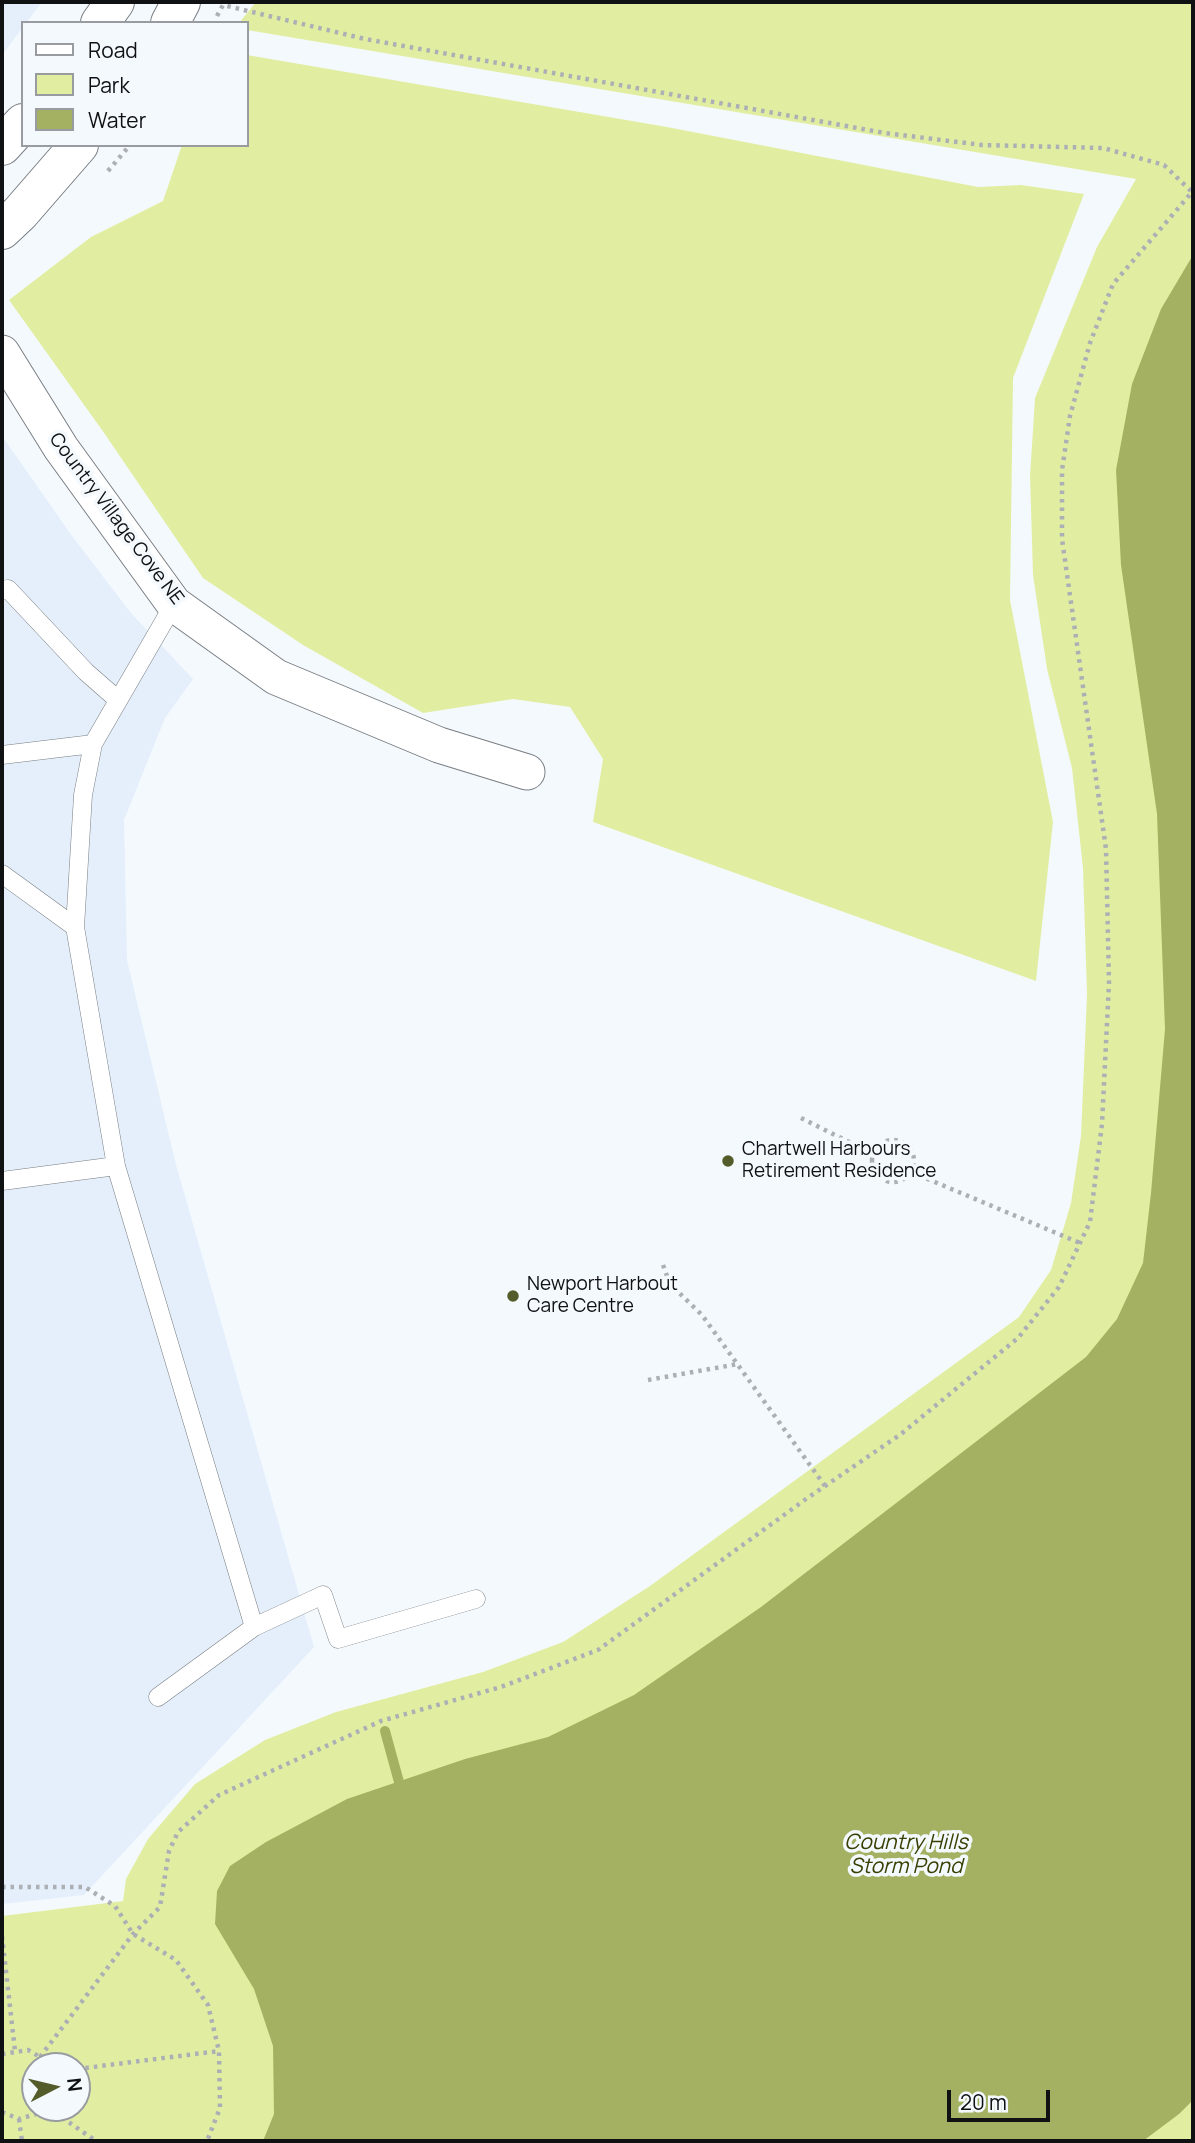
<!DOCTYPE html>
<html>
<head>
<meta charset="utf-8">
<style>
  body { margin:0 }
  #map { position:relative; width:1195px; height:2143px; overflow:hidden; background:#f4f9fe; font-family:Manrope,sans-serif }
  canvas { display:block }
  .frame { position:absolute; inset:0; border:4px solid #0f1113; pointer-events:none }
  .legend { position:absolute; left:21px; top:21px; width:228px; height:126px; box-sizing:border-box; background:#f4f9fe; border:2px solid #989ca0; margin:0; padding:9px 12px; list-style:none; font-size:21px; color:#0f1113 }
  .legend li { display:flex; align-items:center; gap:14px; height:35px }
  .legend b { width:35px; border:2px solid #989ca0 }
  .north { position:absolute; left:21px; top:2052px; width:70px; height:70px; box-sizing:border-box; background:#f4f9fe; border:2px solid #989ca0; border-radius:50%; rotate:83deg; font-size:19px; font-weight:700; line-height:28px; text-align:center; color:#0f1113 }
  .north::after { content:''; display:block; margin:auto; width:24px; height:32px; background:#545c2b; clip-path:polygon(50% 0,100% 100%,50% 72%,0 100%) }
  .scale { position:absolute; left:947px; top:2090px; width:103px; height:32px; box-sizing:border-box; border:4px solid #0f1113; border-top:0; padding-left:9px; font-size:21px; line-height:24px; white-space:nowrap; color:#0f1113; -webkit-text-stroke:5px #f4f9fe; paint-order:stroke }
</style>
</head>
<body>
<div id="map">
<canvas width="1195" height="2143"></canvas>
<div class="frame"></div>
<ul class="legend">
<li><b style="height:9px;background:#fff"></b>Road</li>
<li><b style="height:19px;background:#e1eea1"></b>Park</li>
<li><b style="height:19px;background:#a4b162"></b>Water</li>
</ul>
<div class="north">N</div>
<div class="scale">20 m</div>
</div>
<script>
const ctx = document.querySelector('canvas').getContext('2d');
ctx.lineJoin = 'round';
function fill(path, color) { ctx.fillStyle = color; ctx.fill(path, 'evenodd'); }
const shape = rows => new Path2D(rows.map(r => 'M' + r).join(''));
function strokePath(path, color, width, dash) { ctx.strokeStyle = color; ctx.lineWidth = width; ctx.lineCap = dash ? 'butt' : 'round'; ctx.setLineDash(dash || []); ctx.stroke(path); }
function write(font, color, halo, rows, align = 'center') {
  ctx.font = font + ' Manrope,sans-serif'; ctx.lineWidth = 7; ctx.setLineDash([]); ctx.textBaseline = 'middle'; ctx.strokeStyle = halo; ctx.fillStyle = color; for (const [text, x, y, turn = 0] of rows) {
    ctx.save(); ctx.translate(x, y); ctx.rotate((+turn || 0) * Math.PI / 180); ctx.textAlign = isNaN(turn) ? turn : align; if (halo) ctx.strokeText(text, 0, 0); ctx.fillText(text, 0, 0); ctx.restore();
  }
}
const built = shape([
  [2,2,42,2,26,23,23,23,23,27,2,55],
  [2,436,72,536,131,613,193,679,165,718,124,820,127,960,175,1161,314,1647,84,1895,2,1904]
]);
const green = shape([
  [256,2,1193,2,1193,2141,2,2141,2,1916,123,1901,126,1879,148,1839,195,1784,265,1740,336,1712,483,1672,563,1642,650,1586,1019,1317,1051,1270,1071,1203,1081,1136,1087,994,1083,868,1072,768,1047,669,1033,575,1030,476,1035,398,1097,247,1136,179,247,30,247,23,239,23],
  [35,2066,77,2066,77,2108,35,2108],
  [247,55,667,127,978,187,1021,185,1084,194,1013,378,1010,600,1053,822,1036,981,593,822,603,759,570,707,513,699,423,713,303,645,203,578,102,430,9,300,91,237,163,201,182,145,247,145]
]);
const water = shape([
  [1193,255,1193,2100,1179,2114,1143,2141,263,2141,274,2114,273,2046,254,1989,215,1924,217,1891,230,1866,266,1842,347,1799,465,1759,548,1737,634,1695,761,1607,1086,1357,1117,1319,1143,1263,1151,1193,1165,1029,1157,814,1121,565,1116,470,1132,384,1161,309]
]);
const stream = shape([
  [385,1731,399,1782]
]);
const path = shape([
  [217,16,223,5,365,39,885,133,982,145,1103,148,1164,165,1192,192],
  [108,171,130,145],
  [801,1118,873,1154],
  '872 1161a21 21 0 1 1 42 0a21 21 0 1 1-42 0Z',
  [911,1172,1080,1243],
  [663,1265,670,1284,702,1315,825,1486],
  [648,1380,738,1364],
  [2,1887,85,1887,115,1906,133,1934,176,1960,208,2005,219,2051,220,2108,207,2141],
  [2,1936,15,2051],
  [2,2054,28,2050,40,2057,47,2066],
  [40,2057,133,1934,160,1907,169,1851,178,1832,219,1795,381,1721,501,1687,598,1650,806,1499,901,1434,1018,1338,1059,1287,1090,1222,1102,1124,1109,983,1106,849,1062,539,1062,470,1070,416,1090,343,1113,284,1193,191],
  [77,2069,219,2051],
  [48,2108,96,2141],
  [2,2112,19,2119,36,2114,42,2108],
  [19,2119,22,2141]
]);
const lane = shape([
  [2,590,8,589,86,672,118,700],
  [2,755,93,744],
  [2,874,75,927],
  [2,1181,116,1166],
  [254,1627,323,1595,338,1639,476,1599],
  [158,1697,254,1627,116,1166,75,927,83,795,93,744,174,604]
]);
const street = shape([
  [2,353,61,448,174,604,276,677,439,745,527,772]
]);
const secondary = shape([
  [100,23,115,2],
  [170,23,181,2],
  [2,146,23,123],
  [2,230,20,213,79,145]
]);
const markers = [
  [728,1161,7,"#545c2b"],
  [513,1296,7,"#545c2b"]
];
const streetNames = [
  ["Country Village Cove NE",116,519,53]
];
const poiNames = [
  ["Chartwell Harbours",742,1150],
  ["Retirement Residence",742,1172],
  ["Newport Harbout",527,1285],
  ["Care Centre",527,1307]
];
const waterNames = [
  ["Country Hills",906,1843],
  ["Storm Pond",906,1867]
];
fill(built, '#e4effb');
fill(green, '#e1eea1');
fill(water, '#a4b162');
strokePath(stream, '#a4b162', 10);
strokePath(lane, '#797e83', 19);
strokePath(street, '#797e83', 37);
strokePath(secondary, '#797e83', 40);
strokePath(path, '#acb0b4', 4.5, [3.5, 5]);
strokePath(lane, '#fff', 18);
strokePath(street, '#fff', 35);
strokePath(secondary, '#fff', 38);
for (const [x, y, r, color] of markers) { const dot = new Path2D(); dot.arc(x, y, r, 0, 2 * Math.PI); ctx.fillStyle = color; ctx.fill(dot); strokePath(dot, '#f4f9fe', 2.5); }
write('19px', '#0f1113', '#f4f9fe', streetNames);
write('19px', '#0f1113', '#f4f9fe', poiNames, 'left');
write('italic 21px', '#383f00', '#f4f9fe', waterNames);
</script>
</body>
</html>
